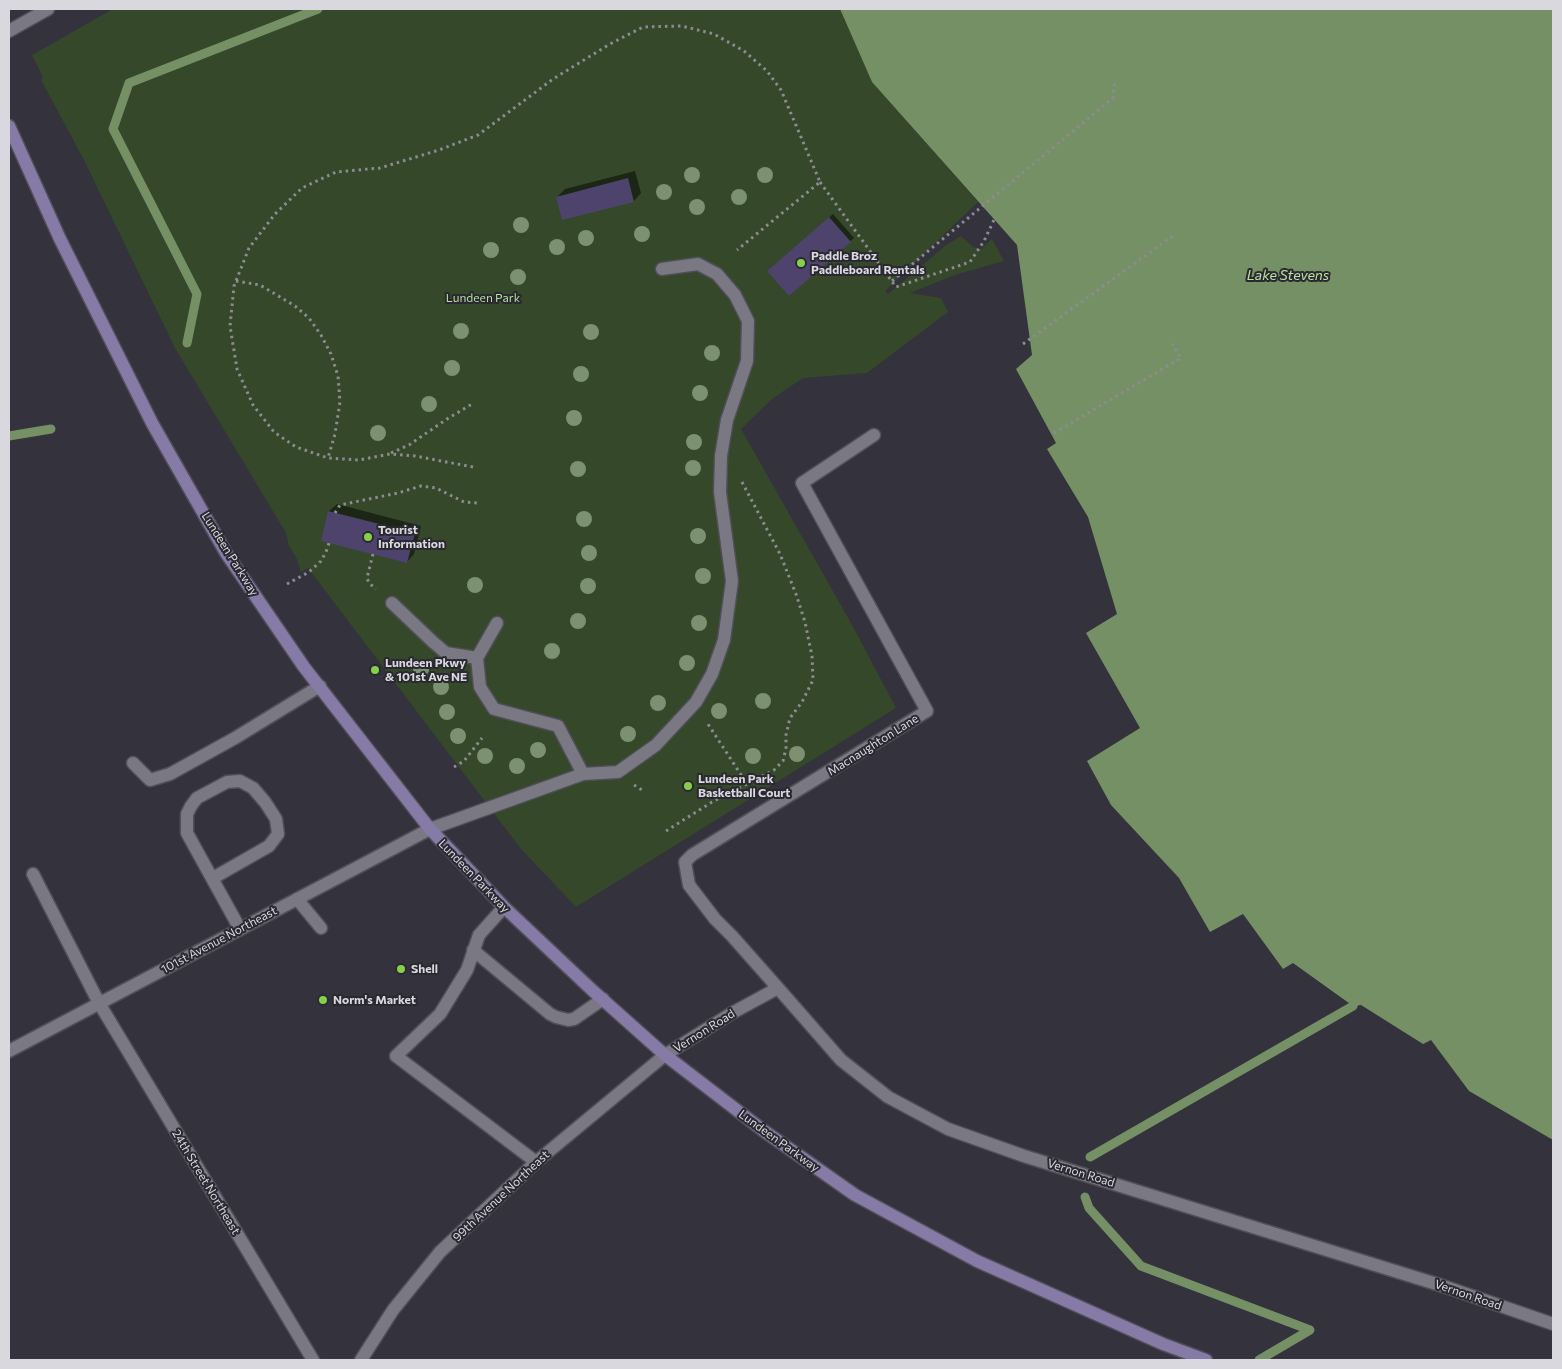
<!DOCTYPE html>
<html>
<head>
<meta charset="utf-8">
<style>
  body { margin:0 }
  #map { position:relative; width:1562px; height:1369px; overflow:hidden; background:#34323c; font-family:Commissioner,sans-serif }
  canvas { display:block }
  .frame { position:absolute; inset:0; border:10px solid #dad8df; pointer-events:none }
</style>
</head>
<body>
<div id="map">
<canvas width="1562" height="1369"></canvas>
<div class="frame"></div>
</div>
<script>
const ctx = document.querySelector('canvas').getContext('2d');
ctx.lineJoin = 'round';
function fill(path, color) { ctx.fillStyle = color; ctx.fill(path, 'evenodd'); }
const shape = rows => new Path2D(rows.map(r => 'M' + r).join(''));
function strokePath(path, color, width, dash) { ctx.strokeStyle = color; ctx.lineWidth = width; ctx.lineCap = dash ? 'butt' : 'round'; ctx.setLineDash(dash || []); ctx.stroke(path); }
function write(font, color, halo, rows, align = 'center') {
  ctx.font = font + ' Commissioner,sans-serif'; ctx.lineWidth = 4; ctx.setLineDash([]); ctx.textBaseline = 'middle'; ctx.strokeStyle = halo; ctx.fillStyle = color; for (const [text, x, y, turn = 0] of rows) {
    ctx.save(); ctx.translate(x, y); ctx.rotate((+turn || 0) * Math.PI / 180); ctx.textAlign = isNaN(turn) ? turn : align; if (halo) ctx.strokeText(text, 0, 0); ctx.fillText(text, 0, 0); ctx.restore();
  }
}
const green = shape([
  [113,9,840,9,872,82,978,202,885,291,888,294,945,246,961,236,973,247,981,249,992,239,1004,261,955,275,910,293,941,298,948,312,867,373,803,378,772,399,741,429,851,623,896,708,576,907,521,849,308,568,301,572,296,557,289,546,286,533,175,348,84,160,41,80,43,77,32,55]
]);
const water = shape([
  [840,9,1553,9,1553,1140,1469,1091,1431,1040,1423,1044,1361,1005,1353,1006,1293,963,1283,969,1243,914,1210,932,1179,878,1111,805,1087,761,1140,728,1086,633,1117,614,1088,517,1047,449,1056,443,1016,369,1032,355,1017,245,872,82]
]);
const shadow = shape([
  [635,171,641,193,634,201,557,197,565,189],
  [833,214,854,238,789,294,772,267],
  [337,504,421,526,414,554,407,562,322,540,329,511]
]);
const stream = shape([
  [187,343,197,294,113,129,129,83,318,9],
  [9,436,51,429],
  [1090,1157,1353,1006,1356,995],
  [1085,1197,1089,1208,1141,1266,1310,1330,1259,1360]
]);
const building = shape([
  [628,178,634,202,562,220,556,197],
  [829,217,851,242,789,296,767,271],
  [328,511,415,533,407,563,321,541]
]);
const path = shape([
  [820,182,896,287,970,262,984,241,994,220],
  [236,281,260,285,295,306,309,318,321,335,331,354,338,376,340,402,335,434,328,458],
  [892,281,1113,98,1115,80],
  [1023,344,1174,235],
  [1054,433,1181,358,1172,344],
  [391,453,409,445,447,419,472,404],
  [473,467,415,456,390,454,359,460,328,458,296,447,274,432,253,405,237,369,230,326,234,286,249,248,275,214,302,188,336,172,380,168,439,150,478,135,553,79,610,44,643,27,682,26,714,34,744,51,767,71,781,90,820,182,737,250],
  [742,482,780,554,796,594,805,622,812,656,813,680,802,702,790,718,786,735,786,748,783,761,774,770,747,784],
  [335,513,340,505,398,493,421,486,436,488,464,502,478,503],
  [373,554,367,578,369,583,376,589],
  [287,584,309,572,321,561,326,552,329,543],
  [454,767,464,761,482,738],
  [634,785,642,790],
  [666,831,712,802,747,784,706,721]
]);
const service = shape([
  [392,603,433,642,446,653,477,658],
  [133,763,150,780,170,774,235,738,320,686],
  [583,774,618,772,656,745,696,702,712,674,724,640,732,581,720,492,721,456,727,420,747,361,748,321,735,295,717,274,698,264,662,269],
  [430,829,583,774,558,726,494,709,480,687,477,658,497,623],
  [33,874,99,1003],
  [213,878,269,846,278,834,276,819,265,802,253,788,240,781,227,782,197,798,191,806,187,814,187,833,240,929],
  [297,899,321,928],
  [504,907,479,935,467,970,440,1014,396,1056,536,1162],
  [473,950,550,1014,556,1017,568,1020,574,1019,603,999]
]);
const minor = shape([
  [9,31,48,9],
  [778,988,732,936,715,919,689,885,685,862,692,855,927,711,802,483,874,435],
  [99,1003,313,1360],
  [9,1051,430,829],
  [665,1055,732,1013,778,988,841,1060,888,1097,948,1129,1024,1156,1443,1286,1553,1324]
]);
const tertiary = shape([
  [361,1360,393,1310,440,1252,536,1162,665,1055]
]);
const secondary = shape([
  [9,126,60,239,152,423,226,553,304,667,430,829,504,907,592,990,665,1055,764,1131,855,1195,977,1261,1163,1344,1206,1360]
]);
const trees = [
  [692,175],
  [765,175],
  [664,192],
  [739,197],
  [697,207],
  [521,225],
  [642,234],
  [586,238],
  [557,247],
  [491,250],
  [518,277],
  [461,331],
  [591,332],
  [712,353],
  [452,368],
  [581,374],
  [700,393],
  [429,404],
  [574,418],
  [378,433],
  [694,442],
  [693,468],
  [578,469],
  [584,519],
  [698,536],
  [589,553],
  [703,576],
  [475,585],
  [588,586],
  [578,621],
  [699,623],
  [552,651],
  [687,663],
  [421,669],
  [441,687],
  [763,701],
  [658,703],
  [719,711],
  [447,712],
  [628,734],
  [458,736],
  [538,750],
  [797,754],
  [485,756],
  [753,756],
  [517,766]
];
const markers = [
  [801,263,5,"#86cf4b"],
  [368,537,5,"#86cf4b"],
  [375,670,5,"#86cf4b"],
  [688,786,5,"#86cf4b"],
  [401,969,5,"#86cf4b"],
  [323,1000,5,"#86cf4b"]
];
const poiNames = [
  ["Paddle Broz",811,256],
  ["Paddleboard Rentals",811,270],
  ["Tourist",378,530],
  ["Information",378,544],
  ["Lundeen Pkwy",385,663],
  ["& 101st Ave NE",385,677],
  ["Lundeen Park",698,779],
  ["Basketball Court",698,793],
  ["Shell",411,969],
  ["Norm's Market",333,1000]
];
const parkNames = [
  ["Lundeen Park",483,298]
];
const streetNames = [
  ["Lundeen Parkway",230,554,58],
  ["Macnaughton Lane",873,745,-32],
  ["Lundeen Parkway",474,876,46],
  ["101st Avenue Northeast",219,940,-28],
  ["Vernon Road",704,1031,-32],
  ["Lundeen Parkway",779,1141,36],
  ["Vernon Road",1081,1173,17],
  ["24th Street Northeast",206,1182,59],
  ["99th Avenue Northeast",501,1196,-43],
  ["Vernon Road",1468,1295,19]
];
const waterNames = [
  ["Lake Stevens",1288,275]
];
fill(green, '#354829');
fill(water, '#759064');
fill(shadow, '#0007');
strokePath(stream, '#759064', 9);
fill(building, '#4d436d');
strokePath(service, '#504e58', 15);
strokePath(minor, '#504e58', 15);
strokePath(tertiary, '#504e58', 15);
strokePath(secondary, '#504e58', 15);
strokePath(path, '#8d8b94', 3, [2.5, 4]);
strokePath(service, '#7a7883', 12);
strokePath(minor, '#7a7883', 12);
strokePath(tertiary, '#7a7883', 12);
strokePath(secondary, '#867aa7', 12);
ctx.fillStyle = '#7c9171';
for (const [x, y] of trees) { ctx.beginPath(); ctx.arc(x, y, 8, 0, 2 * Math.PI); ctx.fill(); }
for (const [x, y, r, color] of markers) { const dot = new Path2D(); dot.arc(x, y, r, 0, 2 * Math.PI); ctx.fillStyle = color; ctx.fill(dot); strokePath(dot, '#2a2831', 2); }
write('bold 12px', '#dad8df', '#2a2831', poiNames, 'left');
write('12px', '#b6df9c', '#2a2831', parkNames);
write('12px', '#dad8df', '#2a2831', streetNames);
write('italic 14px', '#b9e39f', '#2a2831', waterNames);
</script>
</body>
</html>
